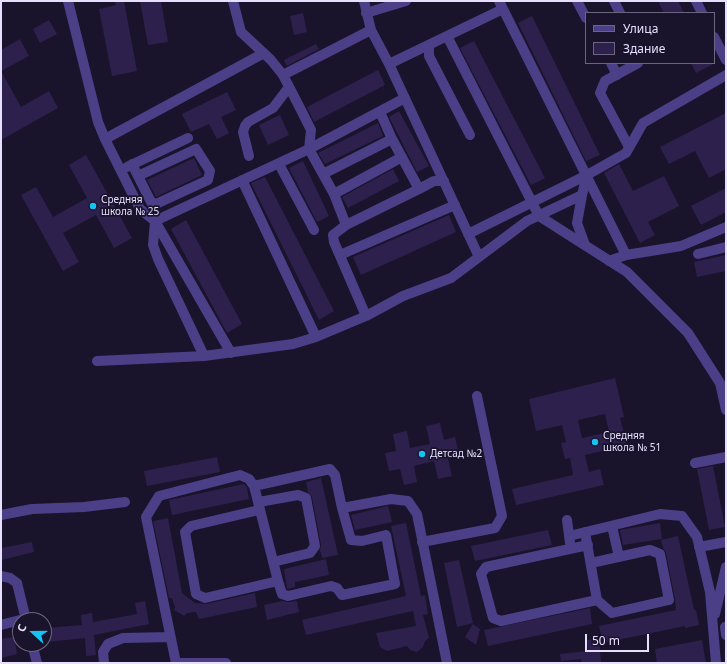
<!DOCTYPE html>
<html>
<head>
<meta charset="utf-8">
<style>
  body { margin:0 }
  #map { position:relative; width:727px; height:664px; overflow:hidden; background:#1a132c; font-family:"Noto Sans",sans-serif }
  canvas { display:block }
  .frame { position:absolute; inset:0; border:2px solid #e6dffe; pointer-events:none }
  .legend { position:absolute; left:585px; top:12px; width:130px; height:52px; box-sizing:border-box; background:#1a132c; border:1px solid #6c6580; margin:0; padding:5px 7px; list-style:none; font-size:12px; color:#e6dffe }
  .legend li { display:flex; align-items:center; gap:8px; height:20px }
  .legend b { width:20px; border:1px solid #6c6580 }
  .north { position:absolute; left:12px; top:612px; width:40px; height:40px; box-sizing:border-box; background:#1a132c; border:1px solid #6c6580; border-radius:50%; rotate:291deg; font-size:11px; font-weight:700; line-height:16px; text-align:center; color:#e6dffe }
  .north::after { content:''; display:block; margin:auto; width:14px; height:18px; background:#14c4f4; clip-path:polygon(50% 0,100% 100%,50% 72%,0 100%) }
  .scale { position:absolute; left:585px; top:634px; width:64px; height:18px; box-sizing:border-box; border:2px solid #e6dffe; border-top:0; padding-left:5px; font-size:12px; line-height:14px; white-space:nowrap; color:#e6dffe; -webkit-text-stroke:3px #1a132c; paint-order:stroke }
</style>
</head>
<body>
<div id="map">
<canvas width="727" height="664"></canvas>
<div class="frame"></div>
<ul class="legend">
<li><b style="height:5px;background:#4b4088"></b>Улица</li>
<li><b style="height:11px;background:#2e204c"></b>Здание</li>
</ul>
<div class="north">С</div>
<div class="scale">50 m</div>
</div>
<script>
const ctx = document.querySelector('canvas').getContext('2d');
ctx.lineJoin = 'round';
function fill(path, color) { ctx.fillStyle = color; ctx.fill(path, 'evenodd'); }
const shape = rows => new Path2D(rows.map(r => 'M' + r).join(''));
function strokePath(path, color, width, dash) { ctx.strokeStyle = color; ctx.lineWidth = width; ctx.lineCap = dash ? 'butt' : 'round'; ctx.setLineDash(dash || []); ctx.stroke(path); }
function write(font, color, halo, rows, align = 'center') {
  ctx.font = font + ' "Noto Sans",sans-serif'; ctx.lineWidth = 3.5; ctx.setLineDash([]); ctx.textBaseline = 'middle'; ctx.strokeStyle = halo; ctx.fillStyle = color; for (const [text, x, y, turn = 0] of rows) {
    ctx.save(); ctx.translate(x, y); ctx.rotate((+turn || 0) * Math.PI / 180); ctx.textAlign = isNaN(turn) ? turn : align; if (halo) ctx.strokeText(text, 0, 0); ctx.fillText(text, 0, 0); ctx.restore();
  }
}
const building = shape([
  [115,1,124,1,137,71,112,76,99,9,116,5],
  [140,1,161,1,168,42,148,45],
  [658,1,678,1,684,13,664,13],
  [303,13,307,32,294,35,290,16],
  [532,16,600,155,586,161,518,23],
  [49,20,57,34,40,43,33,29],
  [20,39,29,56,1,71,21,107,49,91,58,108,1,140,1,50],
  [474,41,545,178,531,185,460,48],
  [316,44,319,49,287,66,284,60],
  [691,63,715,63,696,73],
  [378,70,385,85,314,122,307,107],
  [227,92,236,110,221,117,229,133,217,139,209,124,191,132,182,114],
  [399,111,429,166,417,172,389,117],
  [726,113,726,169,709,178,695,151,669,164,660,147],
  [280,115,289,135,268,145,259,125],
  [378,123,383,136,325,164,318,153],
  [86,155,132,238,114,248,96,215,63,233,79,262,63,271,21,195,36,187,53,217,87,198,69,165],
  [194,158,202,175,156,197,147,180],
  [303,161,329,216,317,222,289,168],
  [619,164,633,191,664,176,679,206,648,222,655,235,640,243,604,173],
  [393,169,399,181,348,208,342,197],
  [265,177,334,311,319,320,251,183],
  [726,188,726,212,701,225,691,206],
  [449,215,456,232,361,275,353,257],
  [186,220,242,324,227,333,171,229],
  [726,255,726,271,697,277,694,262],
  [615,378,624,417,620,418,627,445,585,455,589,472,600,469,604,485,516,505,512,489,573,475,570,458,565,459,561,443,566,442,562,425,536,431,529,399],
  [605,414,609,432,582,438,578,420],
  [440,423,444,440,455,437,459,455,448,458,452,476,438,479,434,461,414,466,417,482,404,485,400,469,389,471,385,453,396,451,393,434,407,431,410,448,430,444,426,426],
  [217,457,220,472,147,486,144,471],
  [713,466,725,527,709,530,697,469],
  [321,478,338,555,322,558,320,550,321,545,312,497,308,492,306,482],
  [244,484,247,487,249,499,172,515,169,500],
  [388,506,392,522,355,530,351,515],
  [168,518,182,593,195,603,206,604,255,593,257,607,199,619,196,612,187,613,184,616,174,610,175,607,172,598,169,598,153,521],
  [406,523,421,596,425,595,428,614,423,615,429,638,425,641,423,647,417,652,410,650,407,646,387,651,380,647,376,633,416,626,413,611,306,635,302,620,406,596,391,526],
  [660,523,662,539,623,545,620,530],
  [548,530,552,545,475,561,471,546],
  [678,536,694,610,696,610,699,625,685,628,685,626,603,643,599,626,676,610,675,599,666,553,663,548,661,540],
  [32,542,34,552,1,560,1,548],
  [326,559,329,575,295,582,295,587,287,589,284,569],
  [459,560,473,623,457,627,444,563],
  [145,601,149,624,94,635,96,655,86,656,85,638,47,642,46,628,82,625,81,615,92,613,93,622,137,614,135,603],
  [282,601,289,602,297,601,299,612,267,620,264,605],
  [590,608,592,624,488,646,484,630],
  [473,624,480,629,476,645,465,637],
  [14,637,17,654,1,658,1,639],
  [599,639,601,663,582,663,581,659,561,661,560,654,588,651,587,640],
  [702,640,706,663,657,663,655,649]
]);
const minor = shape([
  [68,1,98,122,105,139,140,209,155,221,309,149,311,130,300,108,283,75,271,60,241,32,233,1],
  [364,1,371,30,389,64,479,257],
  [499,1,626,255],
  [577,1,586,18],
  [614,1,620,13],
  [696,1,702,13],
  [366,13,406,1],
  [447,36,539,216,627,272,688,333,720,383,726,410],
  [714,37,726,60],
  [429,45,429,56,470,135],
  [611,63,617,75],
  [389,64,503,9],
  [283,75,371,30],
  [380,112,392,139],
  [105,139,264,53],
  [629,147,600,93,605,81,638,63],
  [249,156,243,132,245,126,248,122,273,108,289,87],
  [132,164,151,202,156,204,208,180,210,171,196,149,138,176],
  [279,164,314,230],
  [127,167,188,138],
  [323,174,392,139,419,189],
  [242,180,316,337],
  [334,194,402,157],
  [582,195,577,223,585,245],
  [155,221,153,245,158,259,204,356,293,344,316,337,366,316,403,296,451,278,527,221,582,195,587,175,626,153,643,123,726,75],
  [155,221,231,353],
  [346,225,334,194,309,149,405,98],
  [468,234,587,175],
  [698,254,726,247],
  [340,255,455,205],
  [609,261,626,255,681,246,726,227],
  [366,316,334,242,333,235,346,225,419,189,434,181,444,181],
  [97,361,204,356],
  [695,463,726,457],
  [254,486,278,581,282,594,288,596,331,586,337,588,342,595,395,584,386,535,362,541,351,540,342,508],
  [259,502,298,495,306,498,315,546,310,553,273,562],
  [259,510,191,526,185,532,196,594,205,598,278,581],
  [1,515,32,509,84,507,125,502],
  [567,520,570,543],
  [612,526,619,557],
  [585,532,597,600,612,613,669,600,660,554,650,550,591,563],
  [569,536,660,514,682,516,697,537,710,592,716,663],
  [422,542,495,528,502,516,477,396],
  [588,545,486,567,481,574,493,618,501,621,597,600],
  [699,547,726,542],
  [1,576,10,578,17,583,26,620],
  [715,614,726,567],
  [1,625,20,620],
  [725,627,726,635],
  [32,644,37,663],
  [104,663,103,652,108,644,123,638,170,637],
  [176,663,146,517,159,496,240,475,249,479,254,486,330,469,335,475,342,508,391,499,408,501,417,514,447,663],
  [180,663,226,663]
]);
const markers = [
  [93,206,4,"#14c4f4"],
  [595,442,4,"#14c4f4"],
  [422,454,4,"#14c4f4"]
];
const poiNames = [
  ["Средняя",101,200],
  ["школа № 25",101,212],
  ["Средняя",603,436],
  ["школа № 51",603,448],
  ["Детсад №2",430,454]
];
fill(building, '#2e204c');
strokePath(minor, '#4b4088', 10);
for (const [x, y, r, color] of markers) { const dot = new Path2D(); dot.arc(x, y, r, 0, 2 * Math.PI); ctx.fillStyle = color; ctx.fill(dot); strokePath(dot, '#1a132c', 1.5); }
write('10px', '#e6dffe', '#1a132c', poiNames, 'left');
</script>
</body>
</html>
